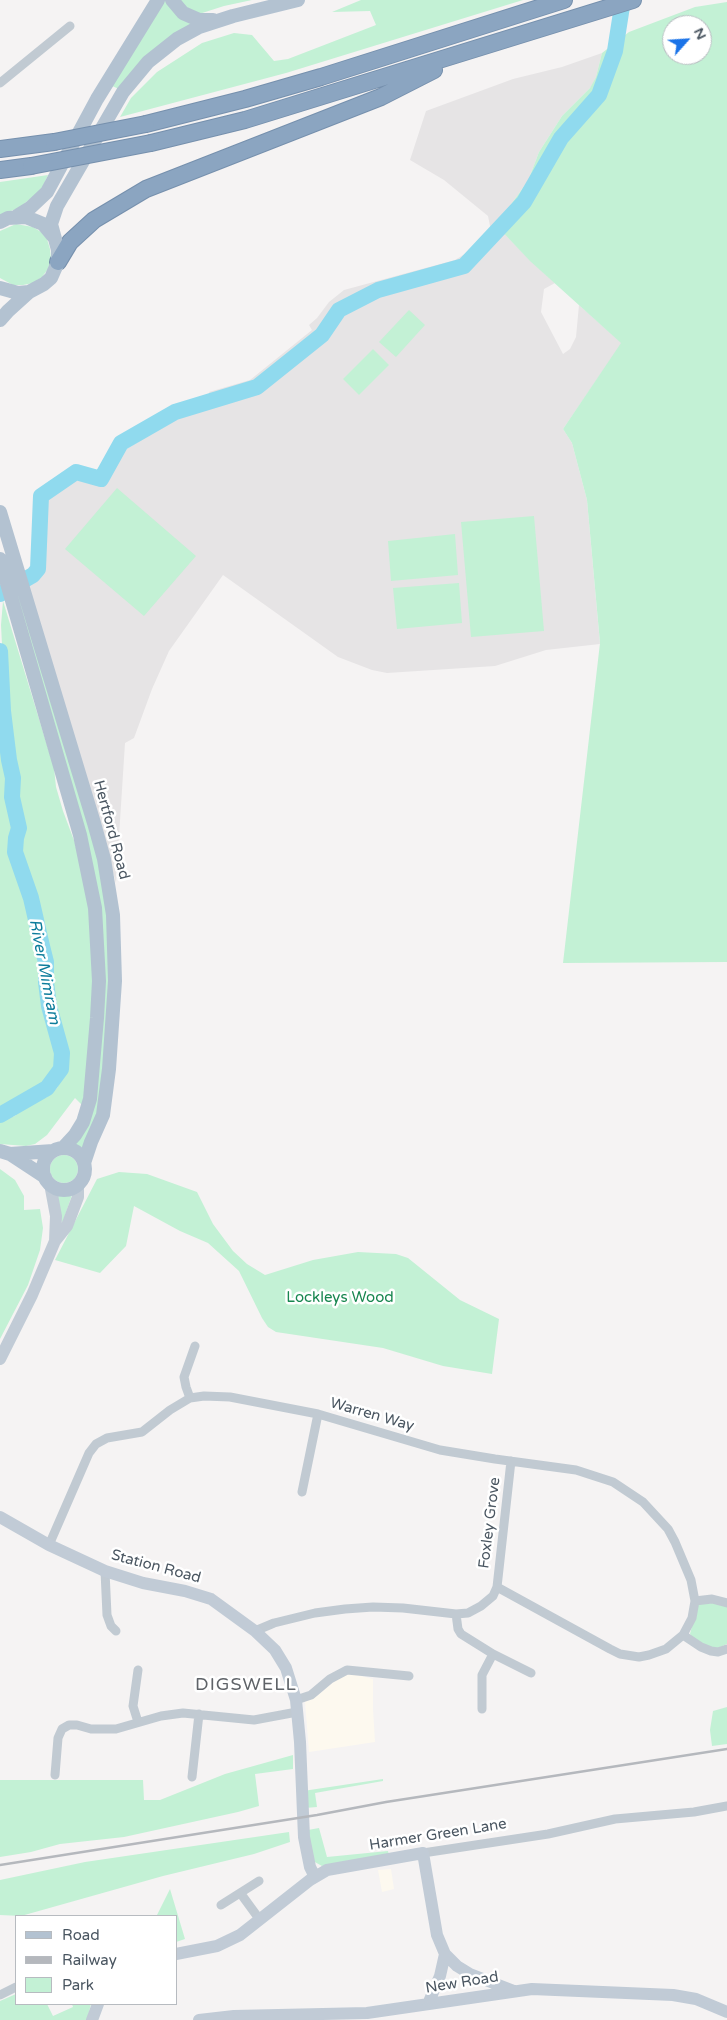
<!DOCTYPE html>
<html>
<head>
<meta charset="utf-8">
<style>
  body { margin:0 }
  #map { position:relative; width:727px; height:2020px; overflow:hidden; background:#f5f3f3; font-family:"Varela Round",sans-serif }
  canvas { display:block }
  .legend { position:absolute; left:15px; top:1915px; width:162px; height:90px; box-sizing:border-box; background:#fff; border:1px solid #b7bbc0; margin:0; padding:6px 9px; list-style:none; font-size:15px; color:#4a5661 }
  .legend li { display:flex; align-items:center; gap:10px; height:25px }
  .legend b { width:25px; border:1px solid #b7bbc0 }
  .north { position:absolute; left:662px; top:15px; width:50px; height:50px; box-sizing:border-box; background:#fff; border:1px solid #b7bbc0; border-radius:50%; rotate:64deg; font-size:14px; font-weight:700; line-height:20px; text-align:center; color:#4a5661 }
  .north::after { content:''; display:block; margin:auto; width:18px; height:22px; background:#1a73e8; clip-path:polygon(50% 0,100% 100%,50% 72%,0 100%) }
</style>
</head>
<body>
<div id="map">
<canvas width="727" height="2020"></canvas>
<ul class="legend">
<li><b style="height:6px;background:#b3c2d1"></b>Road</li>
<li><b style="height:6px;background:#b5b8bd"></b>Railway</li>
<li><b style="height:14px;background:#c3f1d5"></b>Park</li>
</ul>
<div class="north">N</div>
</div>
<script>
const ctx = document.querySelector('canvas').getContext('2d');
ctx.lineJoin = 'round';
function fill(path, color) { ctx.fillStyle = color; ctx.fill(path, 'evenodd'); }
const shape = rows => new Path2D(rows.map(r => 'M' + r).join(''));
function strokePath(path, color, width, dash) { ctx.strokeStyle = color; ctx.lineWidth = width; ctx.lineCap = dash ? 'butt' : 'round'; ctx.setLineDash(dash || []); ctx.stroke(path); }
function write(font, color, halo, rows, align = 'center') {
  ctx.font = font + ' "Varela Round",sans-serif'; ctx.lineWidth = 5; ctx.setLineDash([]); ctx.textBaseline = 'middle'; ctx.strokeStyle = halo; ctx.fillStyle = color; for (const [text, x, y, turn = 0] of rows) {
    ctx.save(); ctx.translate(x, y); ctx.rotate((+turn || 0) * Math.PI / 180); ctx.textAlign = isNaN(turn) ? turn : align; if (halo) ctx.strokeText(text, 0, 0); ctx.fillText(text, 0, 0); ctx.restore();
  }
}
const commercial = shape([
  [353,1674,373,1679,373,1709,375,1742,309,1752,305,1702,317,1696,342,1675],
  [391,1869,394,1889,382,1892,378,1870]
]);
const education = shape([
  [602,53,596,77,591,87,562,116,539,152,528,181,496,225,531,261,555,283,544,289,541,312,563,354,570,349,576,337,579,305,622,343,563,429,572,443,587,500,600,644,546,650,495,666,387,673,372,670,338,657,223,575,169,651,152,689,134,738,125,743,116,883,27,582,40,563,44,495,56,485,74,479,83,479,83,481,104,486,113,464,120,453,211,397,209,392,250,380,312,330,309,325,317,318,329,302,344,290,455,260,468,252,491,231,488,216,444,180,410,160,426,111,513,79,562,67]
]);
const green = shape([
  [164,0,169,0,196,21,119,89,112,86],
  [178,0,252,0,224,6,199,14,192,13],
  [361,0,523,0,286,73,120,117,131,98,157,72,202,43,234,33,252,35,274,61,288,59,376,25,370,11,332,12],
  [727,2,727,962,563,963,600,643,587,500,572,443,563,429,621,343,530,261,496,225,528,181,539,152,562,116,590,88,596,77,602,53,629,32,695,7],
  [672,25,702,25,702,55,672,55],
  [48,175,41,190,19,208,0,215,0,182],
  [16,224,33,227,41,232,47,239,50,249,51,259,48,269,42,277,33,283,23,285,13,285,0,278,0,231],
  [409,310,425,325,396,357,379,342],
  [373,349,389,365,359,395,343,379],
  [117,488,196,556,144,616,65,549],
  [534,516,544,631,471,637,461,522],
  [455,534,458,575,391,581,388,541],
  [459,583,462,623,397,629,393,588],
  [17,586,99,860,108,914,110,980,101,1103,83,1149,73,1142,79,1138,103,945,13,588],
  [3,601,54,768,56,787,63,811,75,843,91,915,93,1003,83,1106,75,1098,47,1135,35,1144,26,1146,0,1144,0,1119,15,1116,22,1105,47,1097,57,1088,64,1074,65,1048,59,1037,55,1016,51,1010,45,983,45,994,51,1032,54,1034,56,1039,60,1042,61,1050,59,1054,60,1066,57,1072,48,1082,28,1095,0,1109,0,717,14,830,9,852,25,893,29,918,33,925,36,941,41,945,45,968,48,966,44,948,46,940,37,915,36,897,27,882,17,853,17,841,21,830,17,809,20,793,16,792,16,786,19,783,16,780,17,773,10,762,14,747,7,729,7,696,4,684,1,625],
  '50 1169a14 14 0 1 1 28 0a14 14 0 1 1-28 0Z',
  [0,1169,15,1180,24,1196,24,1210,40,1209,43,1228,40,1250,28,1285,0,1339],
  [119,1172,147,1174,197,1192,213,1224,233,1251,247,1264,265,1275,313,1260,358,1252,396,1254,408,1258,460,1300,499,1319,492,1374,443,1366,383,1348,276,1332,268,1327,262,1318,239,1271,208,1243,180,1231,134,1206,126,1246,100,1273,55,1260,97,1179],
  [57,1195,72,1195,62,1224],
  [712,1603,727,1606,727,1644,718,1648,710,1648,691,1636,690,1634,697,1606,699,1604],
  [727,1707,727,1744,712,1746,710,1730,713,1711],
  [293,1755,293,1769,255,1774,259,1806,238,1812,124,1837,60,1844,31,1852,0,1857,0,1780,143,1780,144,1800,160,1800,225,1774],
  [383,1779,383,1781,315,1793,317,1807,305,1808,303,1791],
  [319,1828,327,1857,388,1851,389,1855,322,1866,313,1861,308,1830],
  [289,1832,290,1842,254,1854,163,1876,21,1916,0,1915,0,1880,85,1862],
  [170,1889,185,1939,176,1942,176,1916,157,1915],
  [16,1994,16,2004,47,2004,53,2016,73,2007,72,2004,91,2004,87,2020,0,2020,0,2001]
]);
const river = shape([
  [0,594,33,575,38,569,41,496,76,472,101,479,121,443,175,412,257,387,322,335,339,310,378,290,464,266,524,202,561,138,599,95,615,51,623,0],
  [0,651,3,711,9,760,13,778,12,797,19,828,16,838,15,852,31,898,42,946,46,962,46,982,49,1006,62,1053,61,1069,47,1088,0,1115]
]);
const street = shape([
  [0,83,70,26],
  [190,1398,186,1387,184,1377,195,1346],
  [302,1492,318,1414],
  [49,1545,89,1453,96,1444,107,1438,142,1432,170,1410,190,1398,204,1396,230,1397,318,1414,440,1450,495,1459,576,1470,613,1482,643,1502,668,1529,675,1542,691,1580,695,1601,692,1618,683,1635,666,1649,649,1655,639,1657,620,1654,610,1649,497,1587],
  [105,1571,107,1615,111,1626,116,1631],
  [695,1601,712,1599,727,1603],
  [456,1614,458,1629,461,1634,493,1654,531,1673],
  [255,1631,274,1623,315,1613,345,1609,373,1607,403,1608,456,1614,468,1613,481,1606,493,1596,497,1587,511,1461],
  [683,1635,701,1647,711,1651,718,1652,727,1649],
  [138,1670,133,1706,138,1722],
  [296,1700,311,1695,330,1679,347,1670,409,1676],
  [482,1709,482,1675,493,1654],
  [55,1775,58,1738,62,1729,69,1725,77,1725,91,1729,116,1729,161,1716,183,1713,254,1720,297,1712],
  [192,1777,199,1714],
  [423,1853,548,1834,615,1819,694,1812,727,1806],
  [241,1894,260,1920],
  [221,1905,259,1881],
  [0,1995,16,1987]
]);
const secondary = shape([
  [50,1184,56,1216,55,1241],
  [0,1359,32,1295,55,1241,67,1226,78,1197,78,1184],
  [0,1517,49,1545,105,1571,143,1583,185,1591,211,1599,255,1631,275,1650,286,1668,296,1700,300,1742,304,1837,310,1867,315,1877],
  [176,1954,217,1946,240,1935,310,1880,327,1870,423,1853,437,1935,445,1954,440,1976,428,2004],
  [445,1954,457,1966,470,1974,514,1991],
  [92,2020,98,2004],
  [199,2020,234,2016,367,2013,532,1989,673,1995,696,1999,727,2012]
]);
const primary = shape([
  [172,0,183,13,199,20,213,20],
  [17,216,30,208,47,192,97,99,158,0],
  [0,222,8,218,26,217,43,224,53,236],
  [0,288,18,293,29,292,44,284,51,278,58,262,58,250,51,224,57,206,123,92,148,62,177,39,199,27,233,16,298,0],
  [0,320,8,311,29,292],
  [0,512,94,823,104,859,113,915,115,981,109,1069,103,1115,91,1142,84,1163],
  [0,559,80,835,95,908,99,981,97,1018,90,1099,83,1122,75,1135,63,1148],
  '43 1169a21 21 0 1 1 42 0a21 21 0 1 1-42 0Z',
  [0,1151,10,1154,45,1177],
  [10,1154,53,1151]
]);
const highway = shape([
  [146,124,245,99,321,77,564,0],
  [151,143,245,120,633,0],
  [0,149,54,142],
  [0,170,31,166],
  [58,262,70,242,94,220,146,189,381,97,434,70]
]);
const rail = shape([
  [0,1865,317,1815,386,1802,727,1749]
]);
const highwayBridge = shape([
  [54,142,146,124],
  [31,166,151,143]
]);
const streetNames = [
  ["Hertford Road",111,830,75],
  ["Warren Way",372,1415,16],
  ["Foxley Grove",490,1523,-83],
  ["Station Road",156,1567,15],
  ["Harmer Green Lane",438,1835,-9],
  ["New Road",462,1983,-9]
];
const parkNames = [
  ["Lockleys Wood",340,1298]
];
const waterNames = [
  ["River Mimram",44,972,79]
];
const quarterNames = [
  ["DIGSWELL",246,1685]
];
fill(commercial, '#fdf9ef');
fill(education, '#e6e4e5');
fill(green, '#c3f1d5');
strokePath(river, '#90daee', 16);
strokePath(highway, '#7690ad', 18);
strokePath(street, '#c1cad2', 9);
strokePath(secondary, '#c1cbd6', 12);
strokePath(primary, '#b3c2d1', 14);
strokePath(highway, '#8ba5c1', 16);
strokePath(rail, '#b5b8bd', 2.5);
strokePath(highwayBridge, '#7690ad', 18, []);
strokePath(highwayBridge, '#8ba5c1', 16);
write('15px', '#4a5661', '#fff', streetNames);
write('15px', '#17864f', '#fff', parkNames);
write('italic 16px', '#0c7c9b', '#fff', waterNames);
ctx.letterSpacing = '1px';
write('18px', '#5f6368', '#fff', quarterNames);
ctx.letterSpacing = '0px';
</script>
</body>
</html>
